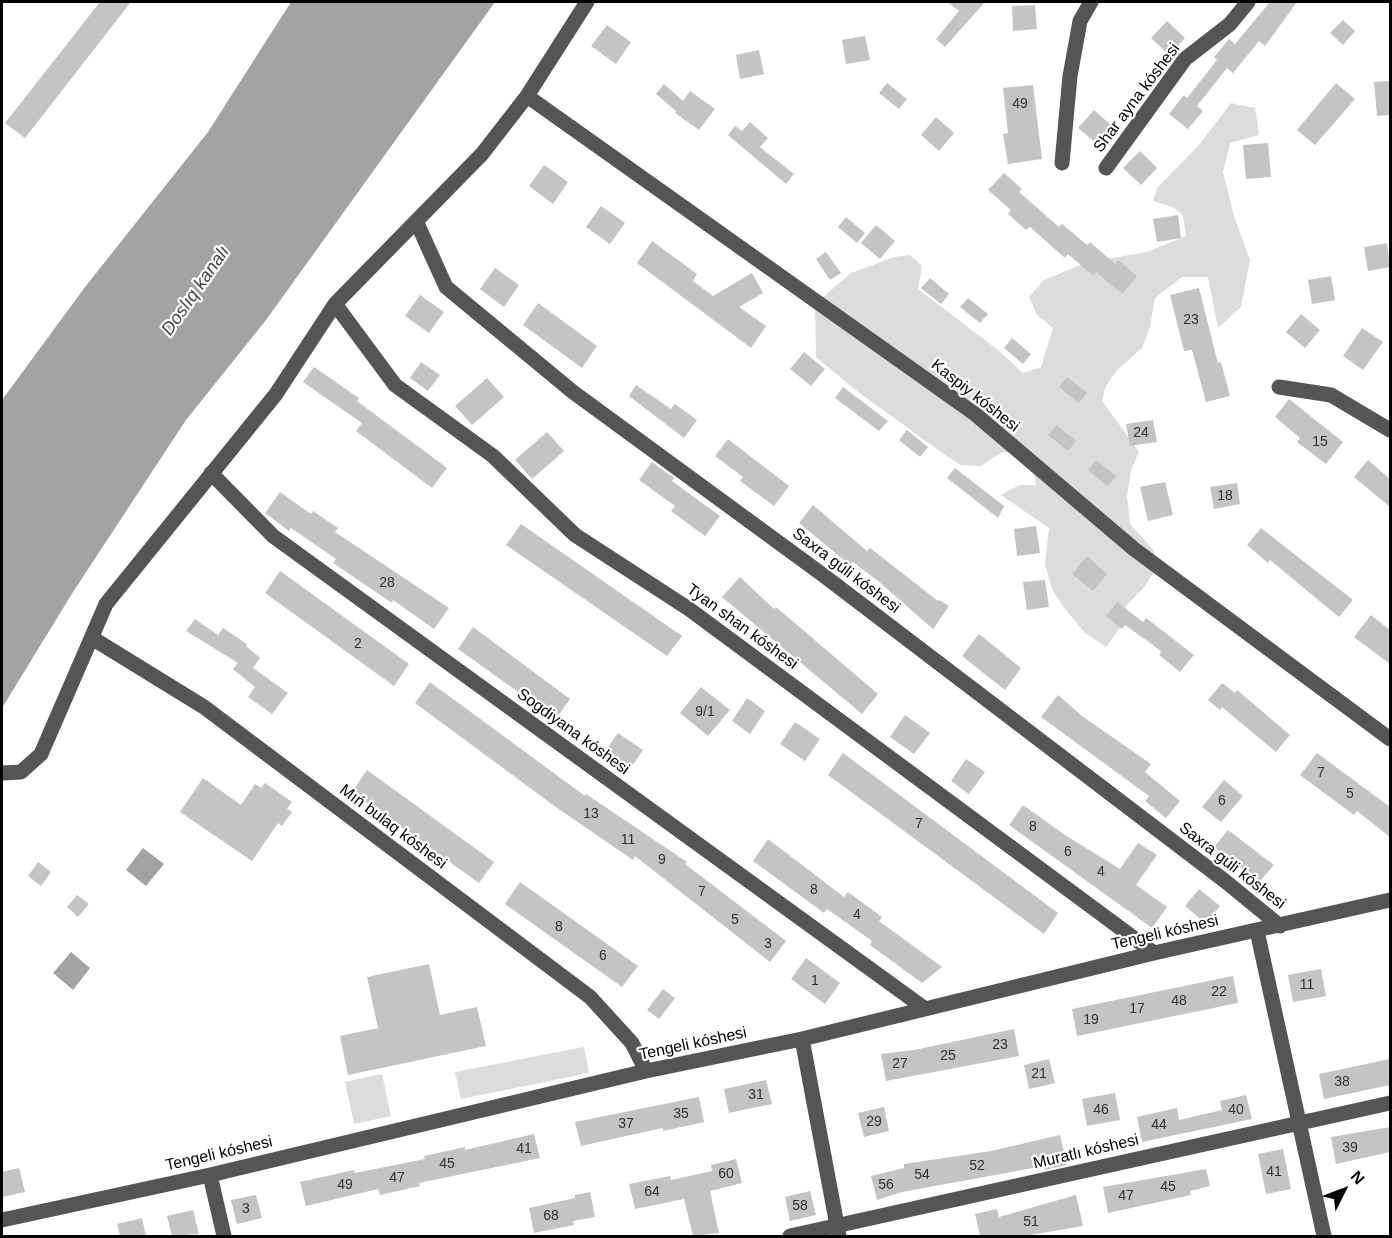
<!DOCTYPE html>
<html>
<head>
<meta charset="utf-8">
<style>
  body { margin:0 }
  #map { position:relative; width:1392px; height:1238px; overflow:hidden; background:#fff; font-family:Arial,sans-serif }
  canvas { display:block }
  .frame { position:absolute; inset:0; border:3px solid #000; pointer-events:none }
  .north { position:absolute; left:1314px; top:1160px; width:60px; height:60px; -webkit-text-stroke:4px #fff; paint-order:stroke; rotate:48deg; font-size:16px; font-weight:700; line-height:24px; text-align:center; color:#000 }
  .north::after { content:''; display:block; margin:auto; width:21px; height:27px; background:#000; clip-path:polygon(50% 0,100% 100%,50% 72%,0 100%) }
</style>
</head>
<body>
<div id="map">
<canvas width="1392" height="1238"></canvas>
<div class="frame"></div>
<div class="north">N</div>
</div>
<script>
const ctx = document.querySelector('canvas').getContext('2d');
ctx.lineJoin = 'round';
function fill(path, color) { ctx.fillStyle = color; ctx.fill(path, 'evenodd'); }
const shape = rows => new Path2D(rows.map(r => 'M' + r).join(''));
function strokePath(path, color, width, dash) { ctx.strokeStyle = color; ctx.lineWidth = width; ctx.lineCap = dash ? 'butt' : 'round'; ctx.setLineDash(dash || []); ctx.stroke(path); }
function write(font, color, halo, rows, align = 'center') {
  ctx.font = font + ' Arial,sans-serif'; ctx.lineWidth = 4.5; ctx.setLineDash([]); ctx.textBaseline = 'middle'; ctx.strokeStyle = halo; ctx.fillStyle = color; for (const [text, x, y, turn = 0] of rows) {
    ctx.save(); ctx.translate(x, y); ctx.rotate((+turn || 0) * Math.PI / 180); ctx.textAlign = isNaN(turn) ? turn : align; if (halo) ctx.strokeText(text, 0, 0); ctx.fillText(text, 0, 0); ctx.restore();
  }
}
const green = shape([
  [1231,103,1255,108,1259,135,1230,143,1223,172,1234,216,1250,260,1241,307,1218,328,1208,277,1182,277,1155,298,1150,327,1142,348,1117,370,1105,388,1102,401,1139,452,1131,470,1127,497,1130,524,1153,549,1157,567,1145,586,1126,606,1119,629,1106,647,1085,633,1065,609,1052,589,1045,564,1049,528,1001,495,1019,485,1036,485,1030,455,1002,452,981,466,961,465,945,455,854,389,816,357,815,304,851,273,894,257,910,255,922,266,918,289,998,350,1023,373,1041,367,1053,328,1037,315,1029,297,1044,280,1088,262,1147,252,1186,236,1183,216,1175,208,1153,201,1157,188,1199,145],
  [584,1047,589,1073,461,1099,455,1072],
  [382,1074,391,1116,354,1124,345,1082]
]);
const water = shape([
  [291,2,495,2,266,320,186,420,73,592,2,708,2,400,85,287,208,132],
  [143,848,164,864,146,886,126,870],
  [71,952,90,968,73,990,53,973]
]);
const building = shape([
  [100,2,131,2,25,138,5,123],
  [947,2,985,2,945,47,936,39,959,11],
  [1270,2,1297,2,1265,46,1259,41,1233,73,1227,68,1197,106,1203,111,1188,129,1169,114,1184,95,1187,98,1217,60,1214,57,1229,39,1235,44],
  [1035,5,1037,29,1013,31,1012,6],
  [1343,20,1355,31,1343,45,1330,33],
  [1167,21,1185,38,1169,55,1151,38],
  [607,25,631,42,616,64,591,46],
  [865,36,870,60,846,64,842,40],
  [759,50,764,74,740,79,736,55],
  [1390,81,1390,115,1377,116,1374,82],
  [887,83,907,99,899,109,879,93],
  [1336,83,1355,99,1315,145,1297,130],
  [664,84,683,101,690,91,715,109,699,130,675,113,676,111,656,94],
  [1033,85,1042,159,1008,164,1003,134,1008,133,1003,88],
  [1094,110,1112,126,1097,144,1078,128],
  [936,117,954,133,939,151,921,135],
  [750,122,768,138,760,147,794,174,786,184,728,135,735,126,742,131],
  [1268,143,1271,177,1246,179,1243,145],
  [1140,151,1157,168,1141,185,1123,168],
  [544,165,568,182,553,204,529,186],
  [1004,173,1022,189,1019,192,1059,227,1062,224,1087,245,1090,242,1115,264,1118,260,1137,276,1122,294,1096,272,1093,276,1068,254,1065,258,1030,227,1026,230,1008,214,1011,210,988,190],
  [601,206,625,223,610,244,586,227],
  [1178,215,1181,238,1157,242,1153,219],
  [846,217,865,233,857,243,838,227],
  [876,225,895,241,880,259,861,243],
  [652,241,697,274,693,281,713,296,752,273,763,293,739,307,766,326,751,348,637,263],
  [1387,243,1390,267,1368,271,1364,247],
  [826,252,841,273,830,280,816,259],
  [495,268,519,285,504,307,480,289],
  [1331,276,1335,300,1312,304,1308,280],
  [930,278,949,294,941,304,921,288],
  [1199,288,1218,363,1221,362,1230,396,1206,402,1192,350,1184,351,1170,295],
  [420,295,444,312,429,333,405,316],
  [968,298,988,314,980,323,960,307],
  [538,303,597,346,582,368,523,325],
  [1301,314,1320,330,1305,348,1286,332],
  [1362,328,1383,342,1363,370,1343,356],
  [1012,338,1031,354,1023,364,1004,348],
  [804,352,825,369,811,386,790,369],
  [421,362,440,375,428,391,410,378],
  [314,367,359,398,357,401,447,468,432,488,356,431,362,423,303,382],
  [1067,377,1087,393,1079,403,1059,387],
  [487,378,504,397,472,425,455,406],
  [636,385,671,409,675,404,697,420,684,438,629,396],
  [843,387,888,421,879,431,835,398],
  [1289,399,1343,442,1326,464,1297,442,1300,438,1275,417],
  [1153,420,1157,442,1130,446,1126,424],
  [1057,425,1076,441,1068,451,1048,435],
  [907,430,928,447,920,457,899,440],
  [547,432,564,451,532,479,515,460],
  [728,439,789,486,774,506,740,481,743,477,715,456],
  [1096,460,1116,476,1107,486,1088,470],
  [1368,460,1390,479,1390,507,1354,477],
  [652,462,674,478,672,481,720,516,705,536,671,511,675,506,639,480],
  [955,468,1004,506,998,518,947,478],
  [1165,482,1173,515,1148,521,1140,487],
  [1237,483,1240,504,1214,509,1210,487],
  [280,492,311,514,313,511,338,528,335,532,449,608,434,629,393,600,392,603,358,580,333,563,336,559,291,528,289,531,265,513],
  [813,505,867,551,870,548,938,601,939,600,949,606,933,629,878,581,853,562,850,565,799,523],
  [521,524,682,636,667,656,506,545],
  [1036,526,1040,553,1017,556,1014,529],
  [1261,528,1353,600,1339,617,1270,560,1268,563,1247,545],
  [1087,556,1107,574,1093,591,1072,574],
  [280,571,409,664,394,686,265,593],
  [740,577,774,609,776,607,878,694,862,714,722,597],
  [1045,580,1049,607,1027,610,1023,582],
  [1117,602,1143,622,1146,618,1194,655,1180,672,1159,655,1161,651,1125,625,1122,629,1106,616],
  [1371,615,1390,630,1390,664,1354,637],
  [195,619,218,635,223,628,247,644,246,646,260,658,253,668,288,693,272,714,248,697,255,687,233,669,238,663,186,631],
  [473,627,570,699,556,719,458,649],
  [979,634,1021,668,1005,690,962,656],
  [430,682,585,796,586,794,687,862,685,864,786,941,770,962,635,856,633,860,553,805,415,703],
  [1222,683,1235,693,1237,690,1290,735,1276,752,1222,707,1220,710,1208,700],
  [701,687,730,710,708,736,680,713],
  [1058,695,1082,716,1151,764,1145,772,1180,801,1166,818,1145,801,1149,796,1041,717],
  [747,698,765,711,750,734,732,721],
  [905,715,930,733,914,754,890,737],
  [795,722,820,739,805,761,780,744],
  [618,733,643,750,628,772,603,754],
  [843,753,1058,913,1044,934,828,775],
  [1317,753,1390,807,1390,837,1357,811,1354,815,1300,775],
  [966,759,985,772,969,794,951,781],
  [367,770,494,862,479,883,352,792],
  [203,778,241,805,255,784,261,788,265,783,292,802,287,809,292,812,282,826,278,823,252,861,180,812],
  [1224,780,1243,796,1221,822,1202,807],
  [1023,805,1065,835,1120,869,1138,843,1157,855,1136,885,1167,907,1152,928,1009,825],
  [1228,830,1274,865,1259,882,1214,847],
  [768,839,844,897,848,892,882,917,879,921,942,967,922,983,870,945,872,941,827,909,824,913,790,888,753,861],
  [38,862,51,872,41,886,28,876],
  [520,882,638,966,622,987,505,904],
  [1199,889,1220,906,1206,924,1185,906],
  [77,895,89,904,78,917,67,907],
  [806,958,840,983,825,1004,791,979],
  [429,964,440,1015,477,1007,486,1046,348,1075,340,1036,378,1028,367,977],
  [1321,969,1326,996,1293,1002,1288,975],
  [1233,976,1238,1003,1077,1036,1072,1009],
  [663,989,675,998,659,1019,647,1010],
  [1014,1029,1019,1056,886,1081,881,1054,914,1050],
  [1049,1059,1055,1083,1029,1089,1024,1065],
  [1390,1059,1390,1085,1324,1099,1319,1074],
  [766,1080,772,1104,729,1113,724,1089],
  [1115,1093,1120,1120,1087,1126,1082,1099],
  [1246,1095,1252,1119,1142,1142,1137,1117,1177,1108,1179,1120,1222,1110,1220,1101],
  [699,1097,704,1122,663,1131,663,1128,581,1146,575,1122],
  [884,1107,889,1131,864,1137,858,1113],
  [1390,1127,1390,1152,1336,1164,1331,1137],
  [534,1134,540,1158,419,1183,420,1186,380,1195,378,1189,306,1206,300,1182,354,1170,355,1173,425,1159,424,1156,465,1147,465,1150],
  [1060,1135,1067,1165,1045,1170,1044,1166,902,1192,877,1200,871,1176,904,1168,904,1164,991,1151],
  [1283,1149,1291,1189,1266,1194,1258,1154],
  [736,1159,742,1183,710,1191,719,1233,693,1236,684,1199,635,1209,629,1184,670,1176,671,1180,712,1171,711,1165],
  [19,1168,25,1192,2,1197,2,1172],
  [1206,1169,1210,1186,1190,1191,1191,1195,1108,1213,1103,1187],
  [810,1191,816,1215,790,1221,785,1197],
  [590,1192,595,1217,573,1221,574,1225,534,1233,529,1208,575,1198,575,1195],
  [256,1195,262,1218,237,1224,231,1200],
  [1076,1195,1083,1226,1025,1236,980,1236,975,1214,997,1209,999,1217],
  [193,1210,199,1234,172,1236,167,1216],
  [142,1218,146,1236,120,1236,117,1224]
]);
const minor = shape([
  [527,96,975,414,1134,549,1390,739],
  [1062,163,1070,76,1080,21,1091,2],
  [1106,168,1185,59,1230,24,1248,2],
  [417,223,446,287,573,392,823,575,1225,881,1280,926],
  [335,304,395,385,493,456,575,535,689,609,1154,953],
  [1279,387,1331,395,1390,430],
  [211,473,273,536,924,1008],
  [92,638,204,707,590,997,632,1043,646,1071],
  [2,773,21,772,41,754,106,604,276,394,335,304,482,154,527,96,587,2],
  [1257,931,1324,1236],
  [802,1039,839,1236],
  [210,1175,224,1236],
  [2,1220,210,1175,646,1071,802,1039,1154,953,1390,900],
  [790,1236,1390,1103]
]);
const numberNames = [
  ["49",1020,104],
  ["23",1191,320],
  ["24",1141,433],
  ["15",1320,442],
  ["18",1225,496],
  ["28",387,583],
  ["2",358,644],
  ["9/1",705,712],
  ["7",1321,773],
  ["5",1350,794],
  ["6",1222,801],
  ["13",591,814],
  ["7",919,824],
  ["8",1033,827],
  ["11",628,840],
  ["6",1068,852],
  ["9",662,860],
  ["4",1101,872],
  ["8",814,890],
  ["7",702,892],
  ["4",857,915],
  ["5",735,920],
  ["8",559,927],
  ["3",768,944],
  ["6",603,956],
  ["1",815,981],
  ["11",1307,985],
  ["22",1219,992],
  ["48",1179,1001],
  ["17",1137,1009],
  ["19",1091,1020],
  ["23",1000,1045],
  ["25",948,1056],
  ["27",900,1064],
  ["21",1039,1074],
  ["38",1342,1082],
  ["31",756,1095],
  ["46",1101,1110],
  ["40",1236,1110],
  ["35",681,1114],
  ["29",874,1122],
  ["37",626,1124],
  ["44",1159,1125],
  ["39",1350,1148],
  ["41",524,1149],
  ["45",447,1164],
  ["52",977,1166],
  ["41",1274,1172],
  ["60",726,1174],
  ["54",922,1175],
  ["47",397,1178],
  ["49",345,1185],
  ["56",886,1185],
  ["45",1168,1187],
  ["64",652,1192],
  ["47",1126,1196],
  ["58",800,1206],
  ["3",246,1209],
  ["68",551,1216],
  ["51",1031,1222]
];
const streetNames = [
  ["Shar ayna kóshesi",1137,98,-53],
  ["Kaspiy kóshesi",975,396,38],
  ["Saxra gúli kóshesi",846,571,37],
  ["Tyan shan kóshesi",742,627,36],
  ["Sogdiyana kóshesi",573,732,36],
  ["Mıń bulaq kóshesi",393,827,37],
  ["Saxra gúli kóshesi",1232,866,38],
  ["Tengeli kóshesi",1165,933,-13],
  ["Tengeli kóshesi",693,1044,-12],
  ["Muratlı kóshesi",1086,1152,-13],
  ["Tengeli kóshesi",219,1154,-13]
];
const waterNames = [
  ["Doslıq kanalı",196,291,-55]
];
fill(green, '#dcdcdc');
fill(water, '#a3a3a3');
fill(building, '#c4c4c4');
strokePath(minor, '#555', 15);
write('14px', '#313131', null, numberNames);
write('16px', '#000', '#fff', streetNames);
write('italic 18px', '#444', '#fff', waterNames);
</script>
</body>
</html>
